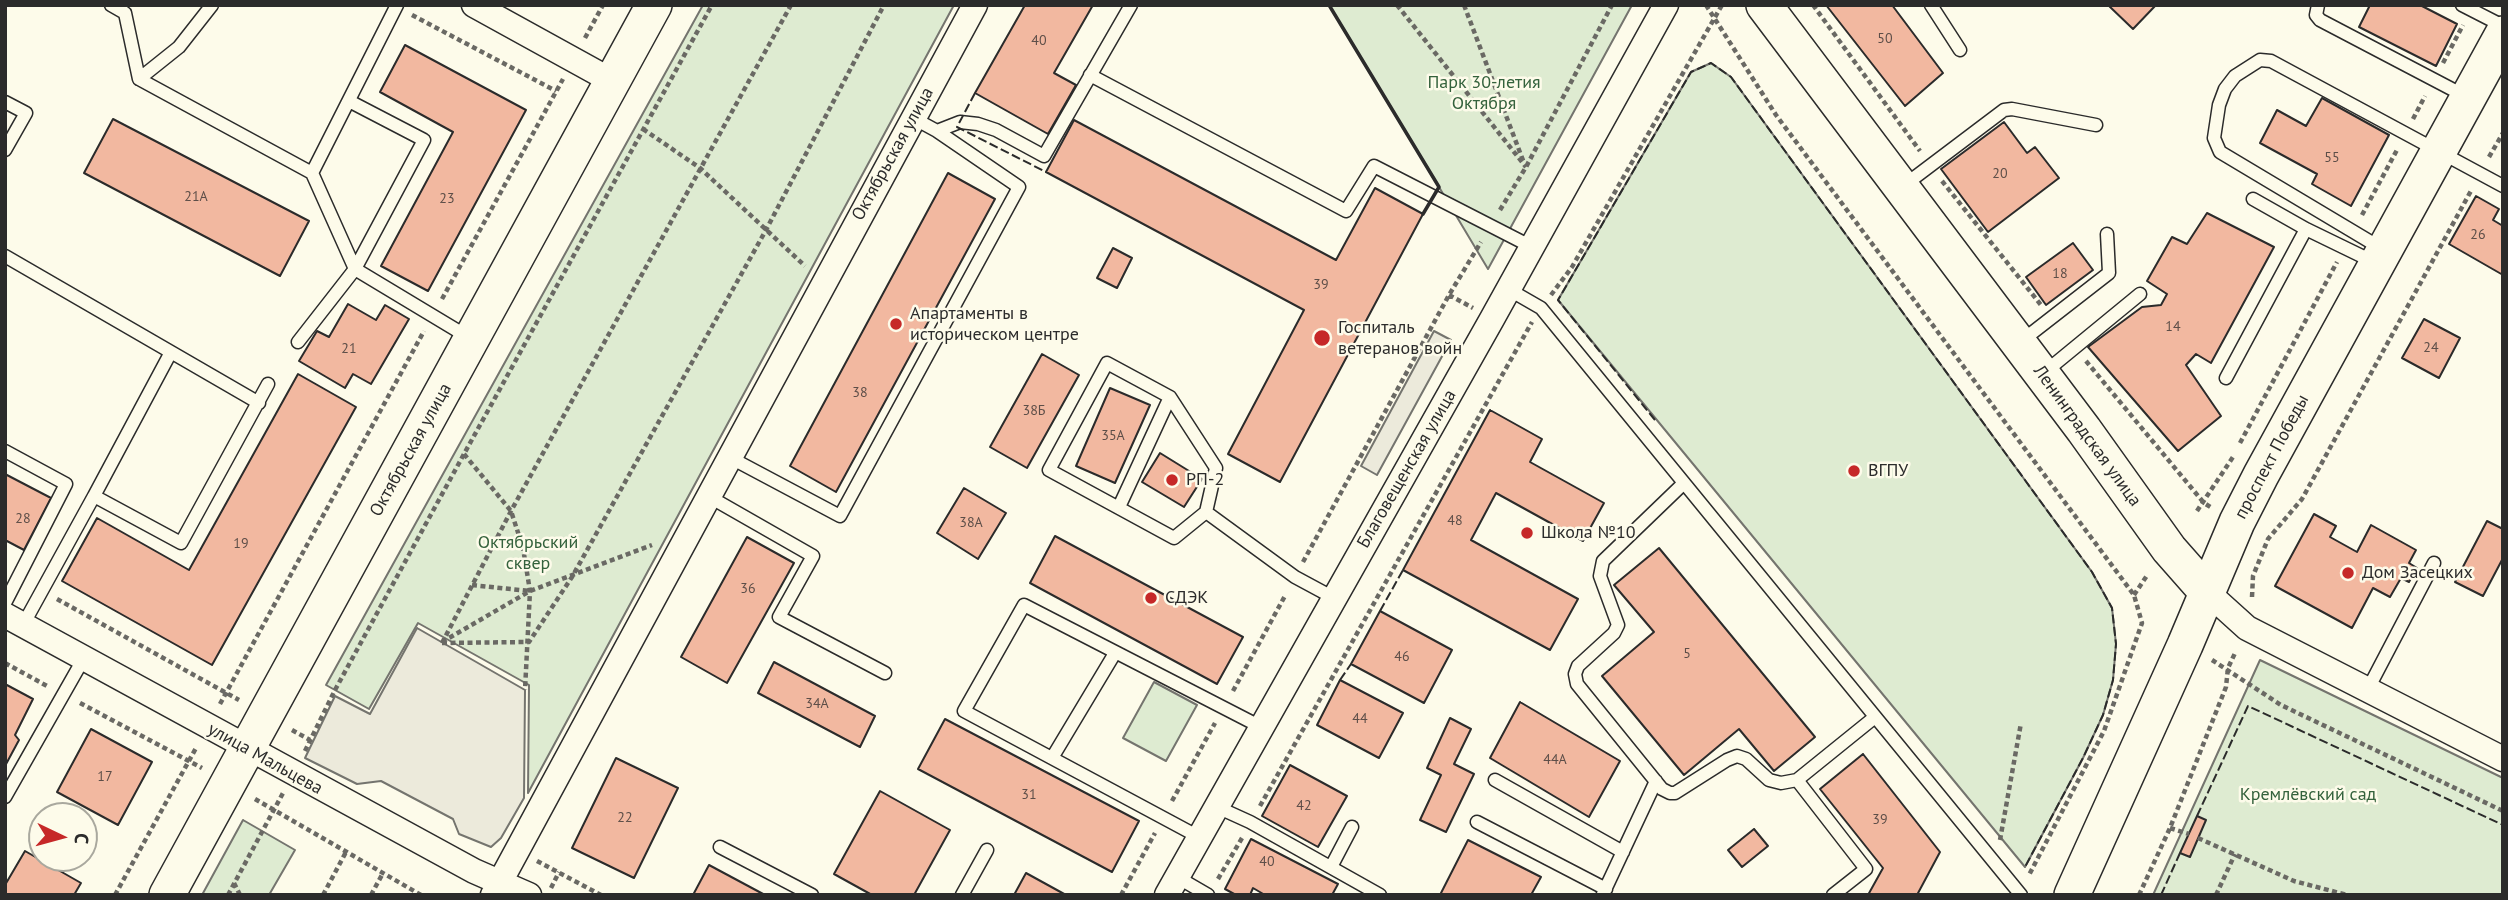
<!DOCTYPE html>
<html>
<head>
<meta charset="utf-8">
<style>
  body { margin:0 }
  #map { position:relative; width:2508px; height:900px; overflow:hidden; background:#fdfbea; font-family:"PT Sans",sans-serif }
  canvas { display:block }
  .frame { position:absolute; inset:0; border:7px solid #2b2b2b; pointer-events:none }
  .north { position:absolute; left:28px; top:802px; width:70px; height:70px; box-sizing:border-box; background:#fdfbea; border:2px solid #a9a89e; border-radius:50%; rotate:95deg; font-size:19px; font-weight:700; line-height:28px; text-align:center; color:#2b2b2b }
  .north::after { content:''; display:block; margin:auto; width:24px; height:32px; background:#c62828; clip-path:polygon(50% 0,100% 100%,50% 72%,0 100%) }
</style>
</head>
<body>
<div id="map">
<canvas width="2508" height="900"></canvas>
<div class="frame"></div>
<div class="north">С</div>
</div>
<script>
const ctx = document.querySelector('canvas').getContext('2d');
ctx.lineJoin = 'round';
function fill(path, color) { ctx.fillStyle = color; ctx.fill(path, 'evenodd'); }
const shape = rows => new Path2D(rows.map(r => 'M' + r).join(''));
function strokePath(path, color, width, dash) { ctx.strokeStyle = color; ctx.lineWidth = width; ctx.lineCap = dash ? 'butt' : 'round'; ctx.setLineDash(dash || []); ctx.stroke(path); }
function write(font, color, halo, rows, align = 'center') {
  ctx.font = font + ' "PT Sans",sans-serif'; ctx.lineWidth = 5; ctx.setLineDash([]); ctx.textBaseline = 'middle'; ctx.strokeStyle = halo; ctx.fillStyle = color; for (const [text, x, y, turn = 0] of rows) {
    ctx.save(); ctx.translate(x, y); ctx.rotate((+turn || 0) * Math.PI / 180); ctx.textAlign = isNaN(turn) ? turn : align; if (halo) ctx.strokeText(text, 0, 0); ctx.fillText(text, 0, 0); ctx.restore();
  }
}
const green = shape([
  [703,5,954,5,528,793,529,685,418,623,369,709,326,685,703,5],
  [1329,5,1632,5,1488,269,1439,187,1329,5],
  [1711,63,1731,77,2092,572,2112,608,2116,644,2113,680,2103,715,2083,758,2025,867,1558,300,1691,72,1711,63],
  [2260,660,2503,778,2503,895,2153,895,2260,660],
  [1154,682,1197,705,1166,761,1123,738,1154,682],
  [243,820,295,850,269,895,202,895,243,820]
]);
const parking = shape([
  [1434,331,1451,340,1377,475,1361,466,1434,331],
  [417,628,525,690,524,798,501,838,491,847,459,834,453,819,381,781,357,784,305,758,335,696,370,714,417,628]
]);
const building = shape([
  [1025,5,1093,5,1054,73,1076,85,1048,134,975,93,1025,5],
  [1826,5,1892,5,1943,73,1905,106,1826,5],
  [2108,5,2156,5,2133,29,2108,5],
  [2370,5,2420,5,2457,24,2436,66,2359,27,2370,5],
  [405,45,526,110,428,291,381,266,453,132,380,92,405,45],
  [2322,98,2389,135,2351,206,2312,184,2317,174,2260,143,2277,110,2306,126,2322,98],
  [113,119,309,221,280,276,84,173,113,119],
  [1074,120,1336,260,1375,188,1423,214,1280,482,1228,454,1304,310,1046,172,1074,120],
  [2004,122,2027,153,2035,147,2059,178,1988,232,1941,169,2004,122],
  [948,173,995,199,836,492,790,466,948,173],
  [2476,196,2499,209,2493,220,2503,226,2503,275,2449,244,2476,196],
  [2207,213,2274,247,2211,363,2196,354,2186,365,2221,416,2178,451,2088,347,2142,307,2161,305,2167,294,2147,281,2172,237,2187,244,2207,213],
  [2073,243,2093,270,2046,305,2026,277,2073,243],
  [1113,248,1132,258,1117,288,1097,278,1113,248],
  [348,304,376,320,385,305,409,319,371,384,353,374,345,388,299,361,317,331,329,337,348,304],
  [2424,319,2460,338,2439,378,2402,358,2424,319],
  [1042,354,1079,375,1027,468,990,447,1042,354],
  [298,374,356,407,212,665,62,581,97,518,189,570,298,374],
  [1110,388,1150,405,1115,483,1076,466,1110,388],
  [1490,410,1542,439,1530,462,1604,503,1583,541,1496,493,1471,540,1578,599,1550,650,1403,570,1490,410],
  [1160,453,1202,479,1184,507,1142,482,1160,453],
  [5,474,51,498,24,550,5,540,5,474],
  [964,488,1006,513,978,559,937,533,964,488],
  [2314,514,2336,526,2330,537,2357,552,2371,525,2416,550,2409,563,2417,568,2409,582,2401,578,2390,597,2373,588,2352,628,2275,586,2314,514],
  [2487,521,2503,529,2503,558,2483,596,2455,582,2487,521],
  [1055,536,1243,637,1217,684,1030,583,1055,536],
  [747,537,794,563,727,683,681,657,747,537],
  [1659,548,1815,737,1774,771,1739,729,1684,775,1602,676,1654,632,1614,585,1659,548],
  [1380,611,1452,650,1424,703,1351,664,1380,611],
  [774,662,875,716,860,747,758,693,774,662],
  [1340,680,1403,713,1379,758,1317,725,1340,680],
  [5,684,33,699,15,735,19,740,5,766,5,684],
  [1520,702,1620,761,1589,817,1490,758,1520,702],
  [1450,718,1471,729,1454,764,1474,774,1446,832,1420,820,1441,775,1427,768,1450,718],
  [945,719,1139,821,1112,872,918,769,945,719],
  [91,729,152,762,118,825,57,792,91,729],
  [1863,754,1940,852,1917,895,1868,895,1883,868,1820,789,1863,754],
  [616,758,678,788,634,878,572,848,616,758],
  [1290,765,1347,796,1318,847,1262,816,1290,765],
  [880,791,950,830,914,895,872,895,834,874,880,791],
  [2197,816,2206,820,2190,857,2180,853,2197,816],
  [1754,829,1768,846,1742,867,1728,850,1754,829],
  [1251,839,1338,884,1332,895,1265,895,1253,888,1250,895,1236,895,1225,889,1251,839],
  [1468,840,1541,877,1531,895,1440,895,1468,840],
  [25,851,81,883,74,895,5,895,5,885,25,851],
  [709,865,765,895,693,895,709,865],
  [1026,873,1066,895,1014,895,1026,873]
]);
const path = shape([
  [1397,5,1526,167],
  [1464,5,1524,163],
  [1706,5,1776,115,2134,595,2142,623,2104,731,2029,875],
  [1813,5,1920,151],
  [412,15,556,91],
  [585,38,603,5],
  [2443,63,2463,25],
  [2413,119,2425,96],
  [643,129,700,168,805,266],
  [2489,157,2503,133],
  [1942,181,2041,305],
  [1500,210,1526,167,1612,5],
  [2362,215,2398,148],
  [1449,295,1473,308],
  [1551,295,1572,267,1722,5],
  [442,299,563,79],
  [2086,361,2204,503,2212,508],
  [2240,443,2337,262],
  [464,454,511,511,523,548,530,591,525,690],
  [2197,511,2233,457],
  [1303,562,1449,295,1481,242],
  [472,585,529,591],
  [2134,595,2148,574],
  [2252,597,2253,576,2268,539,2302,499,2472,189],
  [57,599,239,700],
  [442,642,530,591,652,545],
  [442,643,529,642,572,577,766,230,884,5],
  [442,643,511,511,791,5],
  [2212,660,2281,705,2503,811],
  [5,663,47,686],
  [1233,691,1286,594],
  [80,703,202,768],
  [220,704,424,331],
  [292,730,310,740],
  [305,751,335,690,464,454,712,5],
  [255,799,421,895],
  [1172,801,1215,723],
  [1260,806,1532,322],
  [2170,828,2189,834],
  [2198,838,2294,881,2347,895],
  [2000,840,2021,723],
  [537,861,601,895],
  [1218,879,1242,838],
  [234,883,240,895],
  [551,888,559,872],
  [115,895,196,748],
  [228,895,283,793],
  [323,895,346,852],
  [371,895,383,873],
  [1121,895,1155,833],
  [2139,895,2170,828,2226,687,2228,668,2236,651],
  [2216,895,2235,854]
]);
const lane = shape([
  [111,5,125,13,139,79,312,173,355,269,468,337],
  [1931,5,1960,50],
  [2318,5,2316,15,2320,20,2465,96],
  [2462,5,2503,26],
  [1090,75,1346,211,1374,166,1532,247],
  [139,79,179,47,212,5],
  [5,102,26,113,5,150],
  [937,131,960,122,978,124,996,130,1044,156,1131,5],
  [312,173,397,5],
  [1902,187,2004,110,2012,109,2096,125],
  [2253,199,2306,229],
  [2384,250,2220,152,2214,138,2219,105,2225,89,2235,76,2260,60,2271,61,2503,186],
  [5,256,259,403],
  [1508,289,1541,308,2021,895],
  [298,342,355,269,424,140,349,101],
  [2019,343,2109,273,2107,234],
  [1107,363,1170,397,1216,468,1206,512,1174,538,1049,470,1107,363],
  [2045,372,2140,294],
  [2226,378,2306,229,2376,263],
  [5,451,66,484,5,603],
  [729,457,840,516,1019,187,937,131,913,118],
  [1684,483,1603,561,1600,576,1618,625,1614,633,1578,666,1575,674,1577,684,1662,789,1670,793,1675,793,1727,760,1737,756,1746,759,1769,780,1781,783,1797,780,1875,717],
  [94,496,171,352],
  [708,496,813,556,779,617,885,673],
  [1119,507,1170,397],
  [1206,512,1295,577,1334,598],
  [23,625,94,496,181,543,268,384],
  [2368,689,2434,563],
  [1052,758,1115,653],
  [1495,780,1623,852],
  [1797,780,1866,869,1833,895],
  [5,797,84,658],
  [1217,807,1250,822,1380,895],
  [1477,822,1606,889],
  [1199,837,964,711,1024,605,1261,727],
  [720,847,812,895],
  [1331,867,1352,827],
  [1177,877,1208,895],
  [1603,894,1656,781],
  [962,895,987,850]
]);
const street = shape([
  [474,5,612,81],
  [2206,591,2247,628,2503,759],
  [5,615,474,871,529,895],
  [493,895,975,5],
  [1167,895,1492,319,1666,5]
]);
const secondary = shape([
  [1764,5,2084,430,2169,549,2206,591],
  [167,895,654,5],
  [2072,895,2185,645,2237,522,2261,475,2503,34]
]);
const fence = shape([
  [975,93,957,127,1046,172],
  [1655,420,1558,300,1691,72,1711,63,1731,77,2092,572,2112,608,2116,644,2113,680,2103,715,2083,758,2025,867],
  [1380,611,1403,570],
  [1340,680,1351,664],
  [2197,816,2248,706,2503,825],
  [2161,895,2180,853]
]);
const wall = shape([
  [1329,5,1439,187,1423,214]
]);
const markers = [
  [896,324,7,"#c62828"],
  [1322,338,9,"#c62828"],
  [1854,471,7,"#c62828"],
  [1172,480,7,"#c62828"],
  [1527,533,7,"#c62828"],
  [2348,573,7,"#c62828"],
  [1151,598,7,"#c62828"]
];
const numberNames = [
  ["50",1885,39],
  ["40",1039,41],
  ["55",2332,158],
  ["20",2000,174],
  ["21А",196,197],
  ["23",447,199],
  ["26",2478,235],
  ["18",2060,274],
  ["39",1321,285],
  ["14",2173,327],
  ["24",2431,348],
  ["21",349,349],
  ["38",860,393],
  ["38Б",1034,411],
  ["35А",1113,436],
  ["28",23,519],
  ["48",1455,521],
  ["38А",971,523],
  ["19",241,544],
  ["36",748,589],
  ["5",1687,654],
  ["46",1402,657],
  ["34А",817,704],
  ["44",1360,719],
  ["44А",1555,760],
  ["17",105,777],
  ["31",1029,795],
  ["42",1304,806],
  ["22",625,818],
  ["39",1880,820],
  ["40",1267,862]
];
const parkNames = [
  ["Парк 30-летия",1484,83],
  ["Октября",1484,104],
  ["Октябрьский",528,543],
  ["сквер",528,564],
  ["Кремлёвский сад",2308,795]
];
const streetNames = [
  ["Октябрьская улица",893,154,-61],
  ["Ленинградская улица",2087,436,54],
  ["Октябрьская улица",411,450,-61],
  ["проспект Победы",2272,457,-62],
  ["Благовещенская улица",1407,469,-60],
  ["улица Мальцева",265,759,29]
];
const poiNames = [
  ["Апартаменты в",910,314],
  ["историческом центре",910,335],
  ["Госпиталь",1338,328],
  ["ветеранов войн",1338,349],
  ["ВГПУ",1868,471],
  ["РП-2",1186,480],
  ["Школа №10",1541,533],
  ["Дом Засецких",2362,573],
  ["СДЭК",1165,598]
];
fill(green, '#deebd1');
strokePath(green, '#74746e', 2);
fill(parking, '#eceadb');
strokePath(parking, '#74746e', 2);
fill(building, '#f2b8a0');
strokePath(building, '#2b2b2b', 2);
strokePath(lane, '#2b2b2b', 15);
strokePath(street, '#2b2b2b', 27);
strokePath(secondary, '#2b2b2b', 38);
strokePath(path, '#6a6964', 4.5, [5, 3.5]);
strokePath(lane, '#fdfbea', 12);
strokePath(street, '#fdfbea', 24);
strokePath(secondary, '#fdfbea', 35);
strokePath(fence, '#2b2b2b', 2, [9, 3.5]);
strokePath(wall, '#2b2b2b', 3.5);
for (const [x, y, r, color] of markers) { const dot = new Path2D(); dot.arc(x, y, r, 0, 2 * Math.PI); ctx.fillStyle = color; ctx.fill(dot); strokePath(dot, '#fdfbea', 2.5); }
write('14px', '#5d4e48', null, numberNames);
write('18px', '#34623c', '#fdfbea', parkNames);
write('18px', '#2b2b2b', '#fdfbea', streetNames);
write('18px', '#2b2b2b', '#fdfbea', poiNames, 'left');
</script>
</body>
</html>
